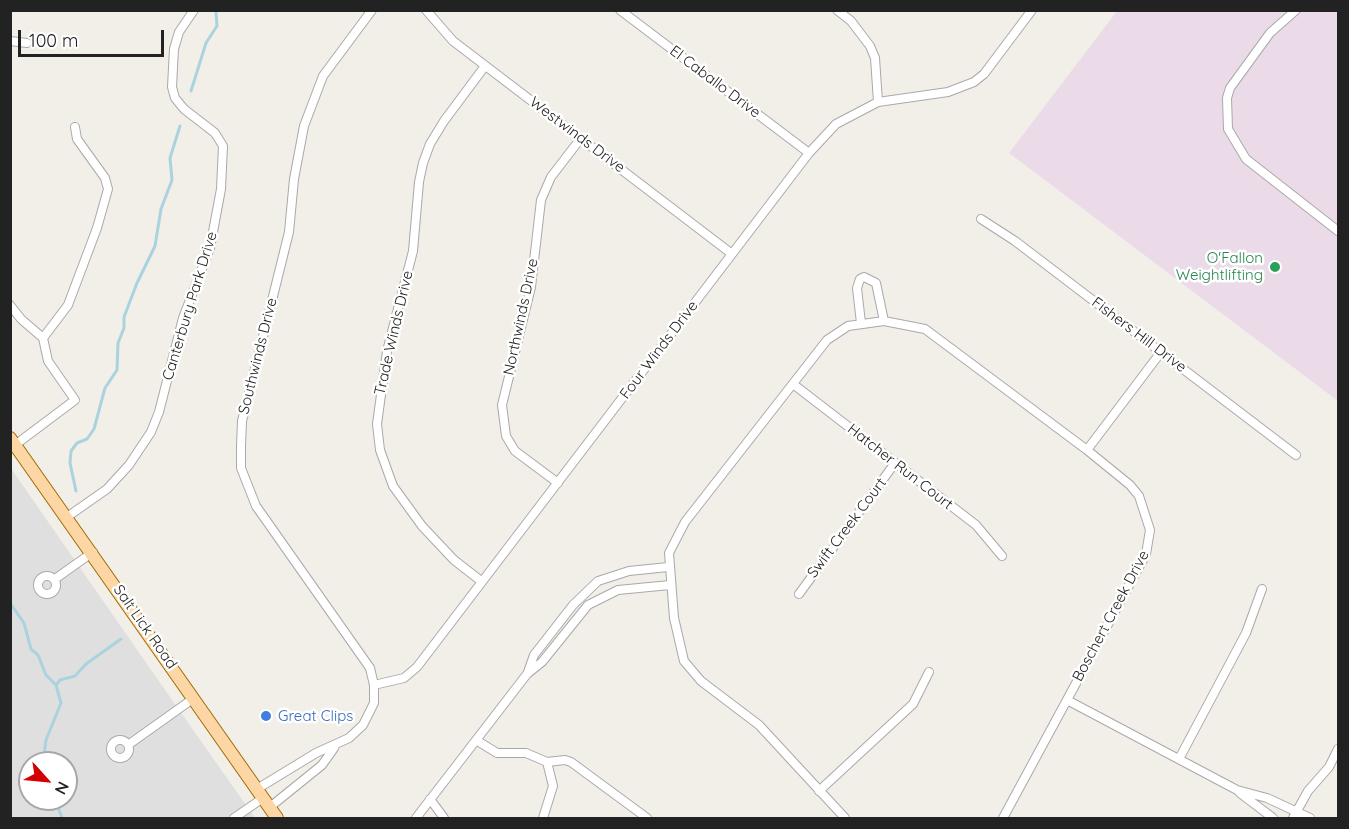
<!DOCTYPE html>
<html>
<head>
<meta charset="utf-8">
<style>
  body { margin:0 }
  #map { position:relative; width:1349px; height:829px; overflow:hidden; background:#f2efe9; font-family:Quicksand,sans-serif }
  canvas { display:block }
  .frame { position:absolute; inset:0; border:12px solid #222; pointer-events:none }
  .north { position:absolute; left:18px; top:751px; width:60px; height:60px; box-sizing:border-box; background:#fff; border:2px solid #a7a7a7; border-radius:50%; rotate:117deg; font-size:16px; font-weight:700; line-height:24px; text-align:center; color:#222 }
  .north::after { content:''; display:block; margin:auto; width:21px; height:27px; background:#d40000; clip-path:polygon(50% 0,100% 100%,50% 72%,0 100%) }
  .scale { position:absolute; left:18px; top:30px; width:146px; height:27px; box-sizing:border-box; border:3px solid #222; border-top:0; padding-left:8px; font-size:18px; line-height:21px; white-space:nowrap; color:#222; -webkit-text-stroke:4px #fff; paint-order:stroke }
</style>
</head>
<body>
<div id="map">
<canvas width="1349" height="829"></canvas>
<div class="frame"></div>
<div class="north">N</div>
<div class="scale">100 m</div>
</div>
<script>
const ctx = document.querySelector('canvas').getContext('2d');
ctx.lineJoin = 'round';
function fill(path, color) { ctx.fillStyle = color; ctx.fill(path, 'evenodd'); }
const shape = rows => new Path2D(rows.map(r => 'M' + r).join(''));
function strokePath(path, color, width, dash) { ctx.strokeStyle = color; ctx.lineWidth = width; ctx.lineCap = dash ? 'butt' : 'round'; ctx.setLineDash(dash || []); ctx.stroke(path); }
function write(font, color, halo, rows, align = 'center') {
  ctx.font = font + ' Quicksand,sans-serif'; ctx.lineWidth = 5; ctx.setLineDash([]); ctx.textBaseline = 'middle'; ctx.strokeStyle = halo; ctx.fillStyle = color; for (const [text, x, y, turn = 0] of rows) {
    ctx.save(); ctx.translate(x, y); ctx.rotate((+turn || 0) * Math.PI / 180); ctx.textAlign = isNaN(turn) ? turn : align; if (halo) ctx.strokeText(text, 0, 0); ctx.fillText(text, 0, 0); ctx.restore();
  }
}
const residential = shape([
  [10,467,156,677,255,818,11,818],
  [30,763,66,763,66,799,30,799]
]);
const industrial = shape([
  [1117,11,1338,11,1338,401,1009,153]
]);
const stream = shape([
  [191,91,206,43,217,26,216,12],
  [76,491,70,463,71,451,77,443,87,439,94,429,105,388,117,370,118,343,124,328,124,317,137,283,155,246,161,209,172,180,170,158,180,126],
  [10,603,24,623,31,649,38,655,46,675,56,685],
  [43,763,46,740,61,703,56,685,60,680,75,676,86,664,121,639],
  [55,799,62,818]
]);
const minor = shape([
  [426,10,453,41,732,254],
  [620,10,809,153],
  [837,10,851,21,870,46,875,58,878,102],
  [1296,10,1270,33,1230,88,1227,98,1228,129,1246,159,1338,231],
  [10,41,27,43],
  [981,219,1015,241,1296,455],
  [10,305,21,319,43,338],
  [861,323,857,288,860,279,864,277,876,283,884,321],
  [793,384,976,525,1002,556],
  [15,445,75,400,48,361,43,338,68,305,97,228,108,189,105,178,77,139,75,127],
  [1087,450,1161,352],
  [558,483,515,451,506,436,502,405,531,287,541,200,551,177,581,138],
  [67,517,107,489,129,465,151,432,159,412,183,318,210,248,221,189,223,146,215,133,184,109,175,98,172,87,174,49,179,32,194,10],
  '38 585a9 9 0 1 1 18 0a9 9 0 1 1-18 0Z',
  [55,579,93,552],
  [481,581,454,560,422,526,393,486,380,450,377,424,387,351,413,251,419,182,423,163,430,144,444,121,485,66],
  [799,594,895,463],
  [528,672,534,655,573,605,598,581,629,571,668,567],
  [374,685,404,678,417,667,809,153,836,124,878,102,948,92,974,82,984,74,1032,10],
  [1067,700,1237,790,1267,798,1310,818],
  [476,740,497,753,526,753,547,762,565,760,571,762,647,818],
  '111 749a9 9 0 1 1 18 0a9 9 0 1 1-18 0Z',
  [128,745,194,698],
  [1179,759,1246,633,1262,589],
  [257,789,316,753,349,738,363,725,374,703,374,685,370,668,256,506,241,468,241,446,242,421,289,232,294,179,304,126,323,76,372,10],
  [819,791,913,704,929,672],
  [1240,793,1273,818],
  [430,799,444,818],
  [270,807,322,765,334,748],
  [234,818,263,798],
  [416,818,527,674,542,662,588,605,618,590,670,585],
  [543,818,553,786,547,762],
  [845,818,759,725,701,681,684,661,674,618,669,553,685,522,827,340,848,326,884,321,925,329,1087,450,1130,485,1139,496,1150,530,1146,554,1003,818],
  [1293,818,1308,791,1329,767,1338,749]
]);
const primary = shape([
  [10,438,277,818]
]);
const markers = [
  [1275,267,6,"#2e9e5b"],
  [266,716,6,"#3f7fe0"]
];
const streetNames = [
  ["El Caballo Drive",715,82,37],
  ["Westwinds Drive",577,135,37],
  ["Canterbury Park Drive",190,306,-73],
  ["Northwinds Drive",521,317,-78],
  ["Trade Winds Drive",394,333,-77],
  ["Fishers Hill Drive",1139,335,37],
  ["Four Winds Drive",659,350,-53],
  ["Southwinds Drive",258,356,-76],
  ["Hatcher Run Court",900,467,38],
  ["Swift Creek Court",847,528,-53],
  ["Boschert Creek Drive",1111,616,-62],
  ["Salt Lick Road",145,627,55]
];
const leisureNames = [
  ["O'Fallon",1263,258],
  ["Weightlifting",1263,275]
];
const shopNames = [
  ["Great Clips",278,716]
];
fill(residential, '#e0dfdf');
fill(industrial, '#ebdbe8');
strokePath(stream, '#aad3df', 3);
strokePath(minor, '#a9a9a9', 10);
strokePath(primary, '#a06b00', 14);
strokePath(minor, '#fff', 8);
strokePath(primary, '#fcd6a4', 12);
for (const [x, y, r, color] of markers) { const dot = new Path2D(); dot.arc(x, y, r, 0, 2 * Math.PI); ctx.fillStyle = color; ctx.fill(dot); strokePath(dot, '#fff', 2); }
write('15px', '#222', '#fff', streetNames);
write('15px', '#27864d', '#fff', leisureNames, 'right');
write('15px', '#366cbe', '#fff', shopNames, 'left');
</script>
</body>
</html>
